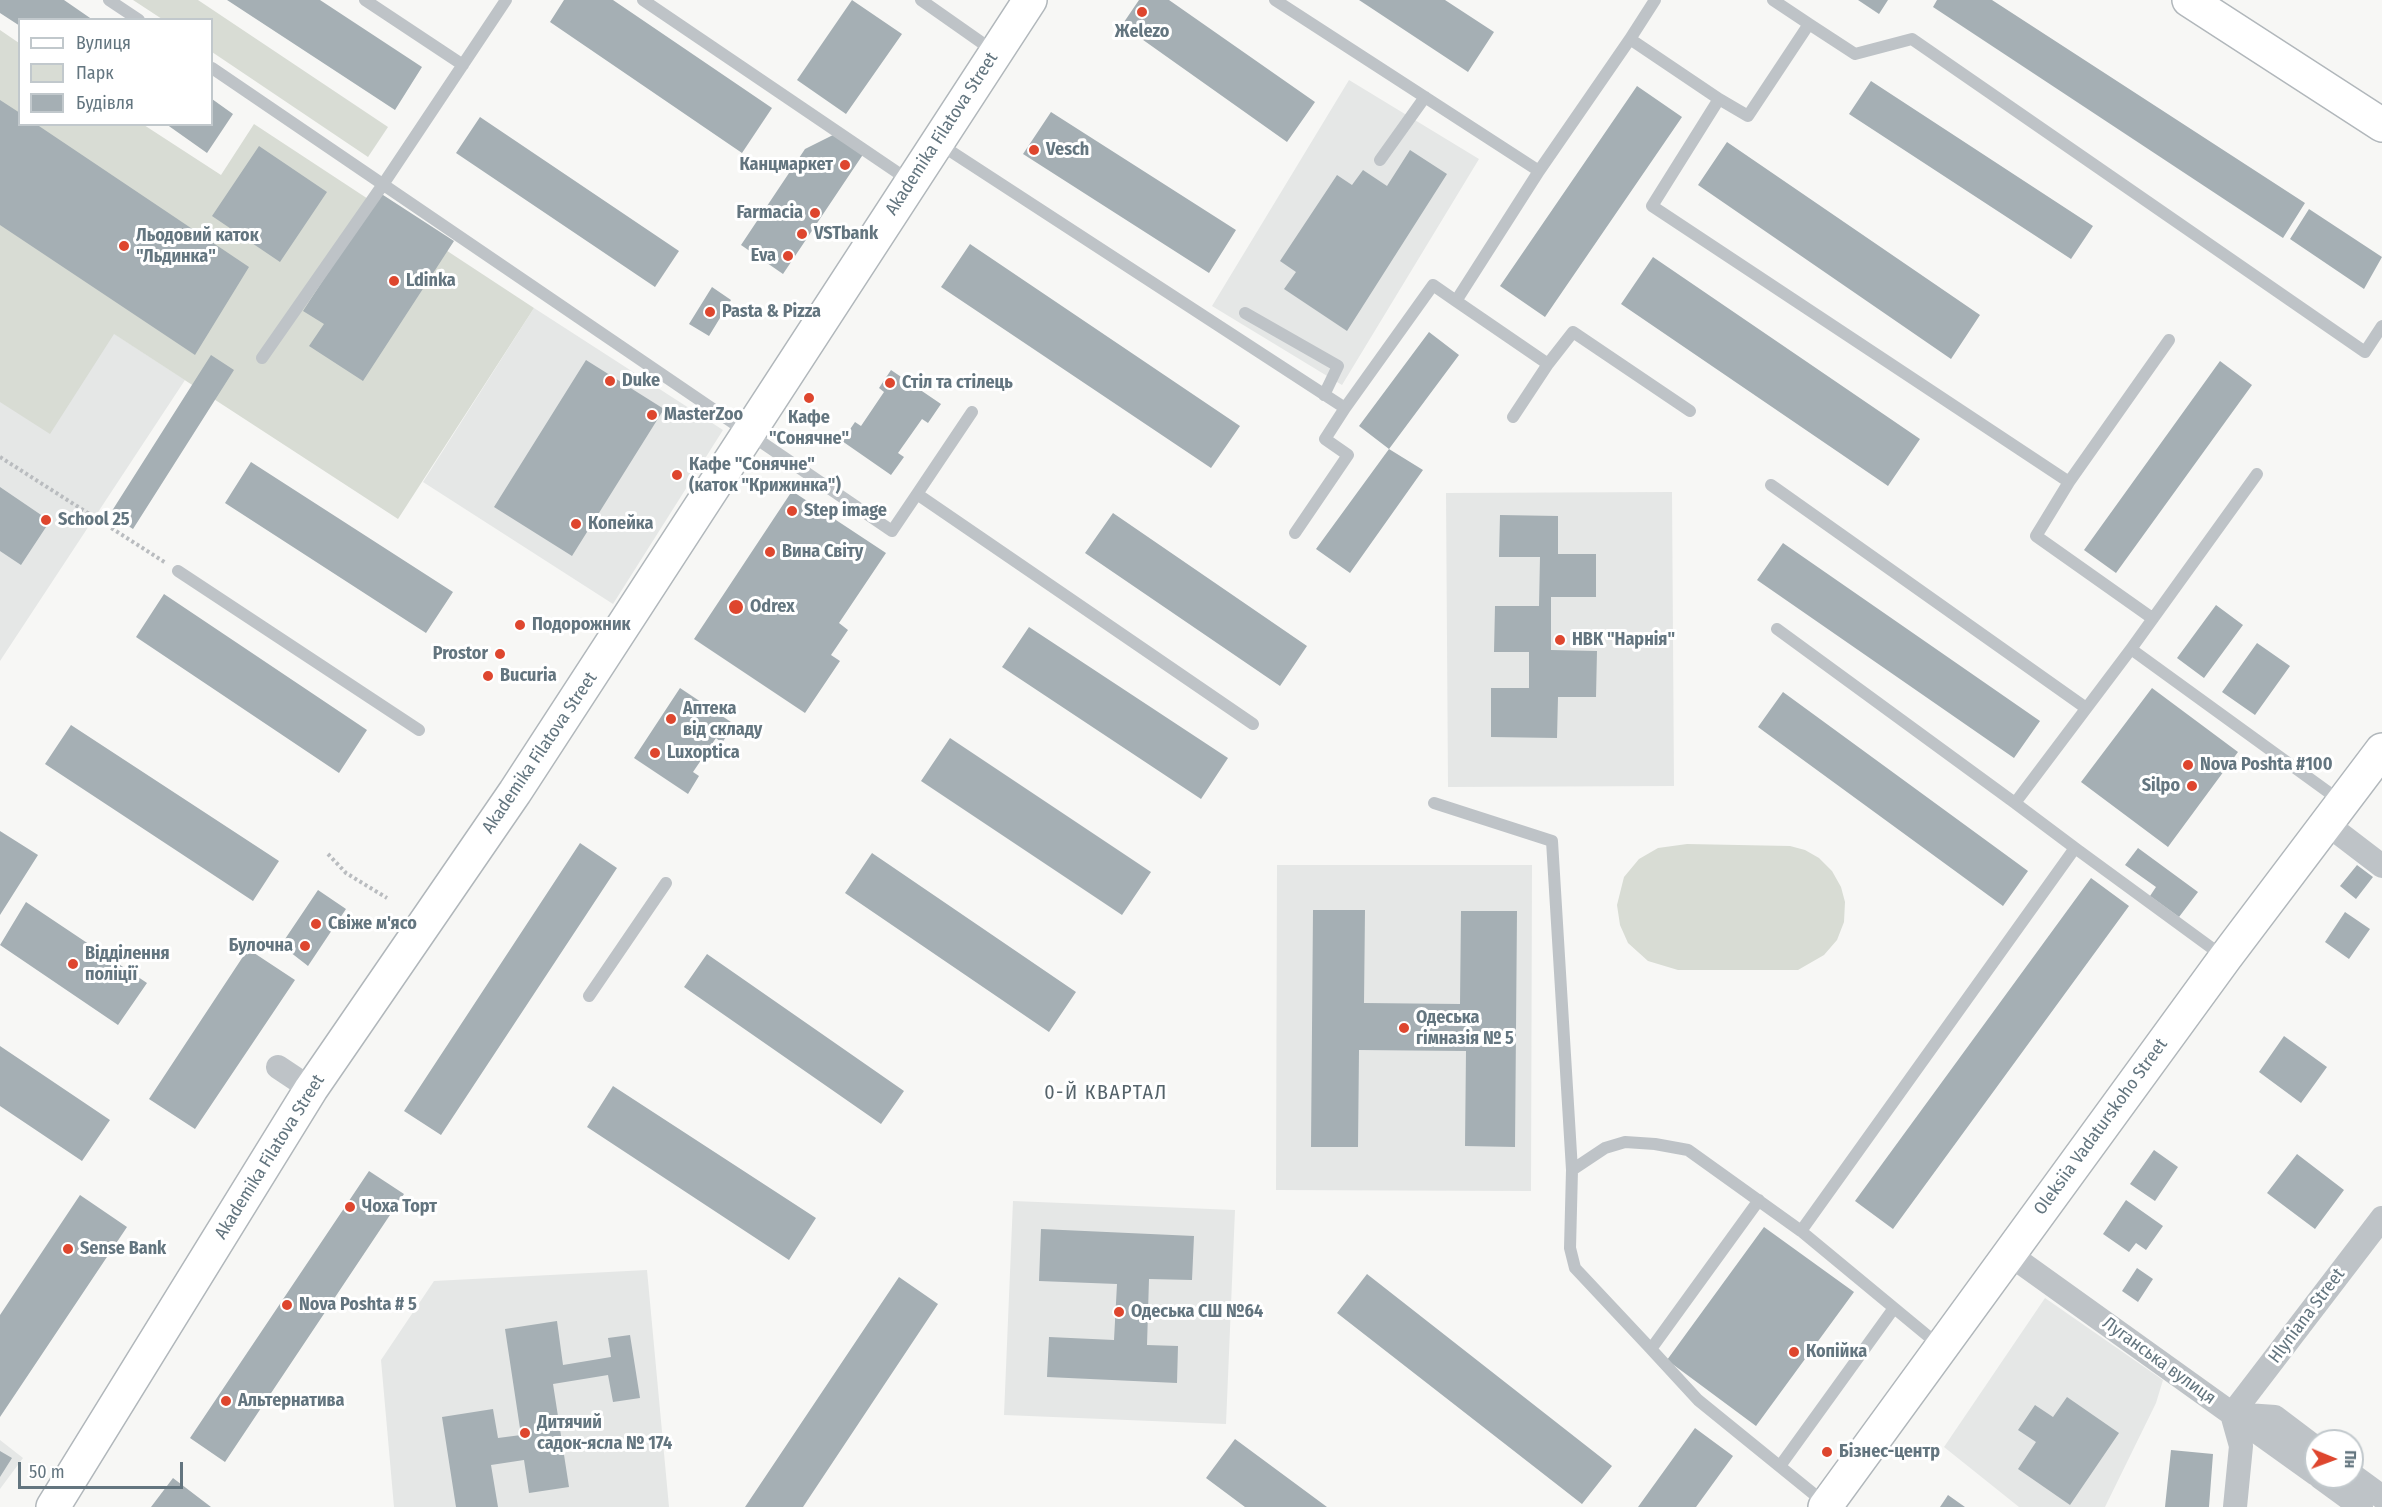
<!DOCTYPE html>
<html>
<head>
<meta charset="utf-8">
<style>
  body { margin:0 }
  #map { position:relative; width:2382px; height:1507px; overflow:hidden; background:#f7f7f5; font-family:"Fira Sans Condensed",sans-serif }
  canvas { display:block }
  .legend { position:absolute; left:18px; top:18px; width:195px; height:108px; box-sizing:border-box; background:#fff; border:2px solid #c1c8cc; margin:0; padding:8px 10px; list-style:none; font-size:18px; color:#63757f }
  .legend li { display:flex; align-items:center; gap:12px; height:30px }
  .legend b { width:30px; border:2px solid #c1c8cc }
  .north { position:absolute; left:2304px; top:1429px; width:60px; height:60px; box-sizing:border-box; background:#fff; border:2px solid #c1c8cc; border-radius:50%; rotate:91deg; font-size:16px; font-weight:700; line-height:24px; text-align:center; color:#63757f }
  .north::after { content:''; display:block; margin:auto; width:21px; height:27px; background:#de462e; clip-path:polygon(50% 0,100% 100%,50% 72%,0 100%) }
  .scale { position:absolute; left:18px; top:1462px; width:165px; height:27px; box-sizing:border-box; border:3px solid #63757f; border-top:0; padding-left:8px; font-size:18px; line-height:21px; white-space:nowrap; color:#63757f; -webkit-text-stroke:4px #fff; paint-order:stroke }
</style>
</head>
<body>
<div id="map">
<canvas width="2382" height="1507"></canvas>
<ul class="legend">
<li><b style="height:8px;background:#fff"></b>Вулиця</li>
<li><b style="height:16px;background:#d8dcd4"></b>Парк</li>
<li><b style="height:16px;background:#a5afb4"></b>Будівля</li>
</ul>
<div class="north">Пн</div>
<div class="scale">50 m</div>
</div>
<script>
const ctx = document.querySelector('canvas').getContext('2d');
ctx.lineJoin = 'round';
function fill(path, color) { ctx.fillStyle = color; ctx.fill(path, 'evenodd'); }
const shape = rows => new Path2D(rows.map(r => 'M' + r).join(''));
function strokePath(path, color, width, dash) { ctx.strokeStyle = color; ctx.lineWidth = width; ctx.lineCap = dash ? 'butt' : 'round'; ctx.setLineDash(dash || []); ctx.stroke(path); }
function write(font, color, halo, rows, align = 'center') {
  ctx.font = font + ' "Fira Sans Condensed",sans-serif'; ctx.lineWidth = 6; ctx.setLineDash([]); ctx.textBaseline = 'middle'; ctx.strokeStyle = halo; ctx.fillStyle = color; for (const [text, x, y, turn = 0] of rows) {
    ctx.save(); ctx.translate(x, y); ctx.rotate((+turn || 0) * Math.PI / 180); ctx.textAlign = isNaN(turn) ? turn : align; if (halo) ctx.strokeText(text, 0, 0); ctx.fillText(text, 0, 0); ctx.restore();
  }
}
const built = shape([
  [1349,80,1479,159,1342,385,1212,306],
  [0,259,185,380,0,661],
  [534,308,723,430,613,604,423,482],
  [1672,492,1674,786,1448,787,1446,493],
  [1277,865,1532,865,1531,1191,1276,1190],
  [1013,1201,1235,1210,1226,1424,1004,1415],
  [647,1270,669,1507,394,1507,381,1360,434,1281],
  [2045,1298,2163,1380,2156,1403,2105,1507,2019,1507,1944,1447],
  [0,1440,23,1458,0,1489]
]);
const green = shape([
  [133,0,198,0,388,127,368,157,212,52,212,20,162,19],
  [0,30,19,43,20,124,144,125,221,175,254,124,534,308,398,519,114,334,50,434,0,402],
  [1687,844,1790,846,1805,850,1819,858,1832,871,1841,887,1845,902,1844,922,1837,940,1824,955,1798,970,1678,970,1648,961,1628,943,1620,925,1617,905,1624,877,1639,859,1658,848]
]);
const building = shape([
  [0,0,64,0,93,20,20,20,20,26,0,13],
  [227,0,320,0,422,67,395,110],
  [564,0,613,0,772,108,742,153,550,22],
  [852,0,902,34,846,114,797,80],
  [1139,0,1169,0,1315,102,1287,142,1122,25],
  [1359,0,1445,0,1494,32,1468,72],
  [1858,0,1888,0,1879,14],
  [1937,0,1992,0,2305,203,2283,238,1933,7],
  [1871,81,2093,226,2071,259,1849,114],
  [1637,86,1682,117,1545,317,1500,286],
  [212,99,233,114,207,153,166,124,212,124],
  [0,100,20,113,20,124,36,124,249,267,195,355,0,225],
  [1051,112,1236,230,1209,273,1023,154],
  [480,117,679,251,655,287,456,153],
  [835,134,864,153,783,274,741,245,805,149],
  [1727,142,1980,315,1951,359,1698,185],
  [259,146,327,192,280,262,212,216],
  [1410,150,1447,174,1347,331,1284,289,1296,272,1280,261,1337,175,1352,185,1363,170,1387,186],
  [380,193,454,241,363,381,309,346,324,324,303,311],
  [2309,209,2382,257,2364,289,2290,239],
  [970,244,1240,426,1211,468,941,287],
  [1653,257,1920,439,1888,486,1621,304],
  [712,287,731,300,709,336,689,324],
  [1429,332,1459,355,1389,449,1423,470,1350,573,1316,549,1389,449,1359,426],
  [211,355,234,370,133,529,110,514],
  [586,360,664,409,572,556,494,507],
  [2220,361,2252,385,2116,573,2084,550],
  [891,370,941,404,928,423,922,419,898,453,904,457,891,475,842,441,855,422,861,426,884,392,879,388],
  [251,462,453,592,426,633,225,503],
  [0,487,50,521,21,565,0,551],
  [792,491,886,553,839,623,848,630,831,655,840,661,805,713,694,639],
  [1113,513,1307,646,1280,686,1085,553],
  [1500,515,1558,516,1558,554,1596,554,1596,597,1551,597,1551,650,1597,651,1596,697,1558,697,1557,738,1491,737,1491,688,1529,688,1529,652,1494,652,1495,606,1539,606,1540,557,1499,557],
  [1783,543,2040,721,2014,758,1757,580],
  [164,594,367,730,339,773,136,637],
  [2216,605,2243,625,2204,678,2177,658],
  [1029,627,1228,758,1201,799,1002,667],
  [2257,643,2290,666,2255,715,2222,692],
  [680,688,734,724,722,743,716,738,693,772,699,776,688,794,634,758],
  [2152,688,2238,752,2168,847,2081,782],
  [1783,692,2028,871,2003,906,1758,727],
  [71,725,279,861,253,901,45,764],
  [950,738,1151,872,1122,915,921,781],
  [0,831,38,855,0,915],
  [580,843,617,868,441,1135,404,1111],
  [2138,848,2198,892,2179,917,2150,896,2156,887,2125,865],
  [872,853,1076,992,1049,1032,845,893],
  [2357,865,2373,877,2356,899,2340,886],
  [2091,878,2129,906,1893,1229,1855,1201],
  [318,890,346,909,308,966,281,945],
  [26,902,147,983,118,1025,0,945],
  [1313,910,1365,910,1364,1003,1460,1004,1461,911,1517,911,1515,1147,1465,1146,1466,1051,1359,1050,1358,1147,1311,1147],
  [2345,912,2370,929,2349,959,2325,942],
  [248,949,295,980,195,1129,149,1099],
  [707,954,904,1091,881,1124,684,987],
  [2284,1036,2327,1067,2301,1103,2259,1072],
  [0,1046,110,1120,82,1161,0,1106],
  [613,1086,816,1218,789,1260,587,1127],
  [2154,1150,2178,1167,2155,1201,2130,1184],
  [2297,1154,2344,1190,2315,1229,2267,1193],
  [369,1171,404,1194,225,1462,190,1438],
  [80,1195,127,1227,0,1417,0,1315],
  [2126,1200,2163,1226,2146,1250,2136,1243,2129,1252,2103,1234],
  [1764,1227,1854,1292,1756,1426,1667,1360],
  [1041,1229,1194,1236,1192,1280,1149,1279,1147,1345,1178,1346,1177,1383,1047,1377,1049,1337,1114,1340,1117,1284,1039,1281],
  [2137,1268,2153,1279,2138,1302,2122,1291],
  [1367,1274,1612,1466,1582,1504,1337,1313],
  [899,1277,938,1304,803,1507,745,1507],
  [557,1321,563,1365,611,1357,608,1338,630,1335,640,1398,613,1402,608,1375,553,1384,569,1487,529,1493,524,1460,491,1465,498,1507,456,1507,442,1417,493,1409,498,1438,521,1435,505,1329],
  [2067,1397,2119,1433,2070,1505,2018,1469,2036,1442,2018,1430,2035,1405,2053,1417],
  [1695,1428,1733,1456,1696,1507,1638,1507],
  [1235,1439,1327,1507,1245,1507,1206,1478],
  [2171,1450,2213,1454,2209,1507,2165,1507],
  [0,1451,12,1458,0,1477],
  [173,1478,211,1507,151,1507],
  [1948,1495,1965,1507,1940,1507]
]);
const path = shape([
  [0,457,166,563],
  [328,854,346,873,387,898]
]);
const lane = shape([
  [109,0,139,20],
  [365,0,463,65],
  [643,0,910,181],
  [921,0,995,52],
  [1275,0,1539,171],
  [1809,24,1855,54,1912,39,2365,352,2382,326],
  [1630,39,1655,0],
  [212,68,892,531,917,494,1253,724],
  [1719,99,1748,116,1809,24,1773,0],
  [938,143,1345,408,1433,285,1456,301,1539,171,1630,39,1719,99,1652,206,2069,482,2036,536,2152,618],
  [1380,160,1425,97],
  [1456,301,1548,364,1513,417],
  [1245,313,1338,366,1324,395],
  [262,358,384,183,506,0],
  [1548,364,1573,332,1690,411],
  [2069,482,2169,340],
  [1771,485,2086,708],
  [917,494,972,412],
  [1295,533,1348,455,1325,439,1345,408],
  [178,571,419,730],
  [1777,629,2015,803],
  [2131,649,2342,802],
  [1434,803,1552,841,1572,1170,1570,1248,1575,1268,1651,1349],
  [2075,848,2015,803,2131,649,2257,474],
  [589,996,666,883],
  [1572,1170,1605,1148,1625,1142,1655,1144,1688,1150,1801,1231,1940,1346],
  [1759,1200,1651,1349,1698,1400,1826,1504],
  [1801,1231,2075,848,2224,957],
  [1780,1466,1894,1308]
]);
const street = shape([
  [2327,824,2382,866],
  [278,1067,311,1089],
  [2009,1254,2316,1474],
  [2232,1414,2382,1218],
  [2232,1414,2241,1446,2235,1507],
  [2232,1414,2275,1417,2316,1448],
  [2352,1475,2382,1497],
  [2320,1477,2361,1507]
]);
const secondary = shape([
  [2189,0,2382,125],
  [53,1507,311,1089,515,792,1030,0],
  [1825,1507,2225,958,2382,750]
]);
const markers = [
  [1142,12,6,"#de462e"],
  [1034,150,6,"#de462e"],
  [845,165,6,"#de462e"],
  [815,213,6,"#de462e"],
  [802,234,6,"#de462e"],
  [124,246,6,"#de462e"],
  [788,256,6,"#de462e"],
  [394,281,6,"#de462e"],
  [710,312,6,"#de462e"],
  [610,381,6,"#de462e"],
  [890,383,6,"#de462e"],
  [809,398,6,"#de462e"],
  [652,415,6,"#de462e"],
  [677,475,6,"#de462e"],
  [792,511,6,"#de462e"],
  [46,520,6,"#de462e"],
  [576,524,6,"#de462e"],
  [770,552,6,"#de462e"],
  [736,607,8,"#de462e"],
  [520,625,6,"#de462e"],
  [1560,640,6,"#de462e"],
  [500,654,6,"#de462e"],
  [488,676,6,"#de462e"],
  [671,719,6,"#de462e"],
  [655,753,6,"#de462e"],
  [2188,765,6,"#de462e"],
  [2192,786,6,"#de462e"],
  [316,924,6,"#de462e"],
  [305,946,6,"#de462e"],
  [73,964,6,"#de462e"],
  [1404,1028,6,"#de462e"],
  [350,1207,6,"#de462e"],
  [68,1249,6,"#de462e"],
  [287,1305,6,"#de462e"],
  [1119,1312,6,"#de462e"],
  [1794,1352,6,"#de462e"],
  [226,1401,6,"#de462e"],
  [525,1433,6,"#de462e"],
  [1827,1452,6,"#de462e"]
];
const poiNames = [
  ["Жelezo",1142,32,"center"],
  ["Vesch",1046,150],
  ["Канцмаркет",833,165,"right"],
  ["Farmacia",803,213,"right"],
  ["VSTbank",814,234],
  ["Льодовий каток",136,236],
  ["\"Льдинка\"",136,257],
  ["Eva",776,256,"right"],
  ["Ldinka",406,281],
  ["Pasta & Pizza",722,312],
  ["Duke",622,381],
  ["Стіл та стілець",902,383],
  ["MasterZoo",664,415],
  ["Кафе",809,418,"center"],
  ["\"Сонячне\"",809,439,"center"],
  ["Кафе \"Сонячне\"",689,465],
  ["(каток \"Крижинка\")",689,486],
  ["Step image",804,511],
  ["School 25",58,520],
  ["Копейка",588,524],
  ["Вина Світу",782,552],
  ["Odrex",750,607],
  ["Подорожник",532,625],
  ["НВК \"Нарнія\"",1572,640],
  ["Prostor",488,654,"right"],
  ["Bucuria",500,676],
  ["Аптека",683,709],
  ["від складу",683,730],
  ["Luxoptica",667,753],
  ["Nova Poshta #100",2200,765],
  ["Silpo",2180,786,"right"],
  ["Свіже м'ясо",328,924],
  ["Булочна",293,946,"right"],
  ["Відділення",85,954],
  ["поліції",85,975],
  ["Одеська",1416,1018],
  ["гімназія № 5",1416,1039],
  ["Чоха Торт",362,1207],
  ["Sense Bank",80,1249],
  ["Nova Poshta # 5",299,1305],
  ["Одеська СШ №64",1131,1312],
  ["Копійка",1806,1352],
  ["Альтернатива",238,1401],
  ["Дитячий",537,1423],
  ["садок-ясла № 174",537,1444],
  ["Бізнес-центр",1839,1452]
];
const streetNames = [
  ["Akademika Filatova Street",942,134,-57],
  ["Akademika Filatova Street",540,753,-56],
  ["Oleksiia Vadaturskoho Street",2101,1127,-54],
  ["Akademika Filatova Street",270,1157,-58],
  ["Hlyniana Street",2307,1316,-53],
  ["Луганська вулиця",2159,1361,36]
];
const neighbourhoodNames = [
  ["0-Й КВАРТАЛ",1106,1093]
];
fill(built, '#e5e7e6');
fill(green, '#d8dcd4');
fill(building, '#a5afb4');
strokePath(secondary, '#b1b7bb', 36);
strokePath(path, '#b9bcbf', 4, [3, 3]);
strokePath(lane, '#bec3c7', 12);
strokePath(street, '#bec3c7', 24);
strokePath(secondary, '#fff', 33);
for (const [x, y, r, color] of markers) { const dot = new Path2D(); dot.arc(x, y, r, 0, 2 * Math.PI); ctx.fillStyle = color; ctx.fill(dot); strokePath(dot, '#fff', 2); }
write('bold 18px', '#63757f', '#fff', poiNames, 'left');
write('18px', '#63757f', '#fff', streetNames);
ctx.letterSpacing = '1.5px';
write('20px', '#55636a', '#fff', neighbourhoodNames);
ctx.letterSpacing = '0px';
</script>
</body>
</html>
